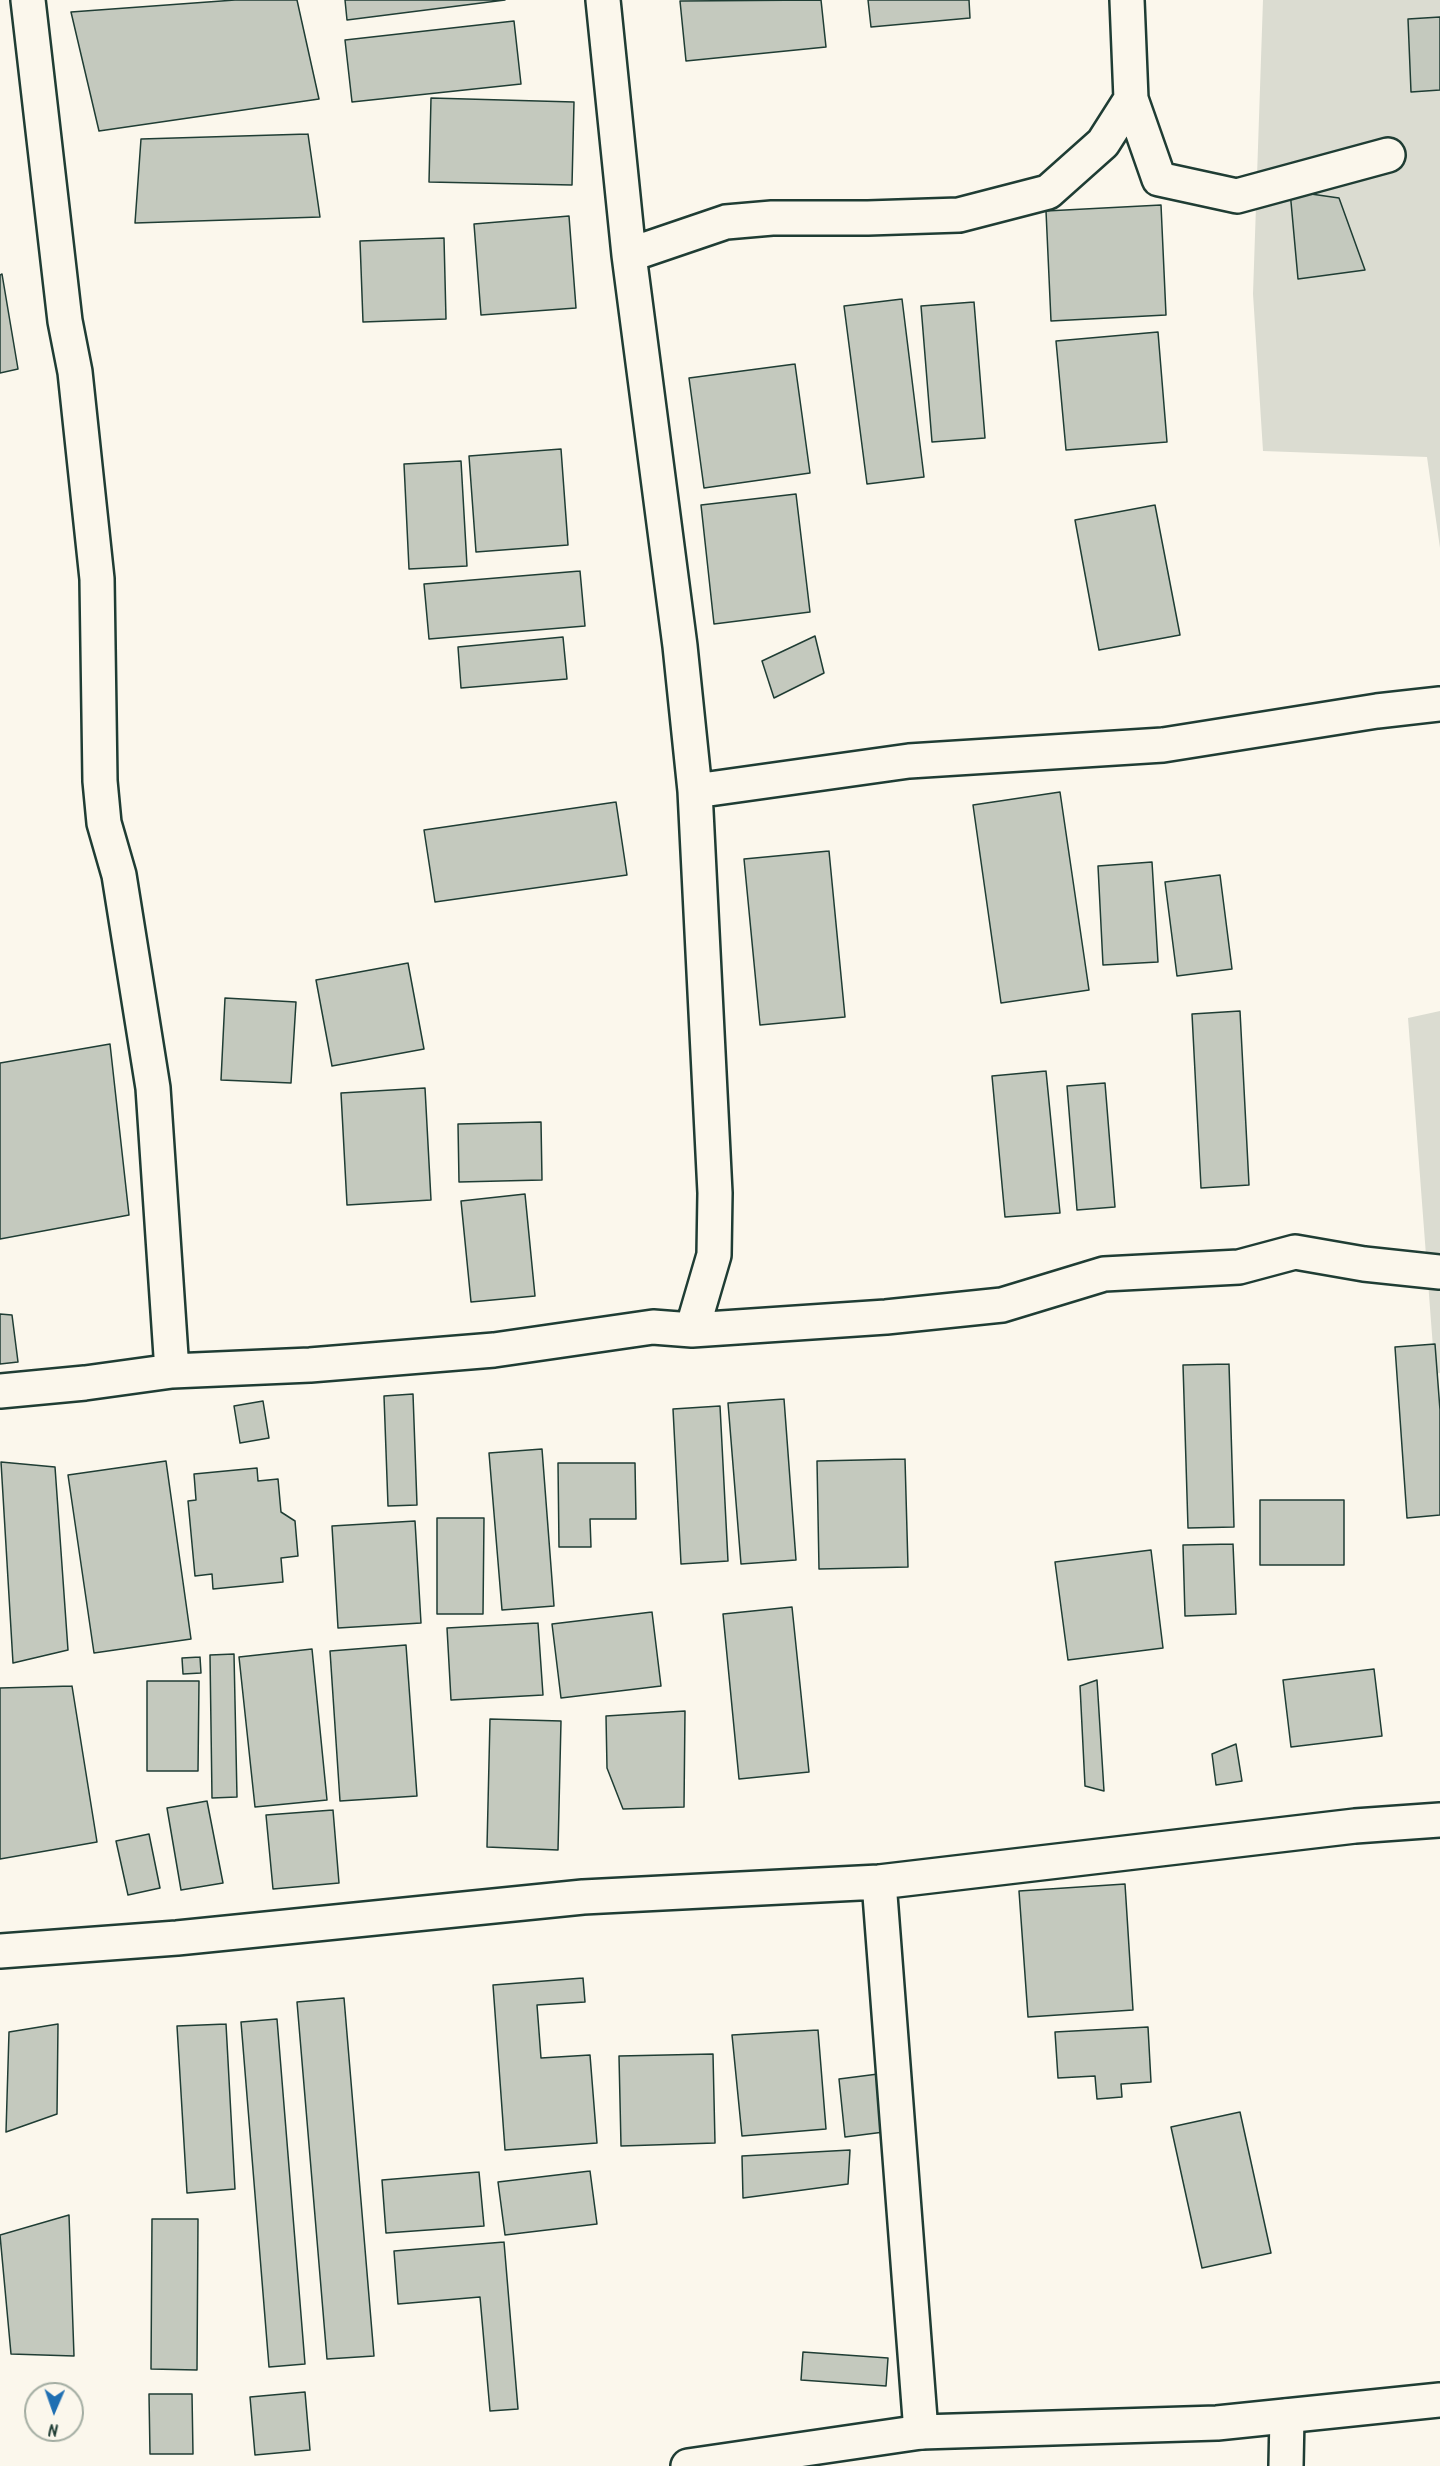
<!DOCTYPE html>
<html>
<head>
<meta charset="utf-8">
<style>
  body { margin:0 }
  #map { position:relative; width:1440px; height:2466px; overflow:hidden; background:#fbf7ec; font-family:Kalam,sans-serif }
  canvas { display:block }
  .north { position:absolute; left:24px; top:2382px; width:60px; height:60px; box-sizing:border-box; background:#fbf7ec; border:2px solid #a3ada2; border-radius:50%; rotate:182deg; font-size:16px; font-weight:700; line-height:24px; text-align:center; color:#1f3d34 }
  .north::after { content:''; display:block; margin:auto; width:21px; height:27px; background:#1f6fb2; clip-path:polygon(50% 0,100% 100%,50% 72%,0 100%) }
</style>
</head>
<body>
<div id="map">
<canvas width="1440" height="2466"></canvas>
<div class="north">N</div>
</div>
<script>
const ctx = document.querySelector('canvas').getContext('2d');
ctx.lineJoin = 'round';
function fill(path, color) { ctx.fillStyle = color; ctx.fill(path, 'evenodd'); }
const shape = rows => new Path2D(rows.map(r => 'M' + r).join(''));
function strokePath(path, color, width, dash) { ctx.strokeStyle = color; ctx.lineWidth = width; ctx.lineCap = dash ? 'butt' : 'round'; ctx.setLineDash(dash || []); ctx.stroke(path); }
const green = shape([
  [1263,0,1440,0,1440,548,1427,457,1263,451,1253,294],
  [1440,1011,1440,1373,1435,1374,1408,1018]
]);
const building = shape([
  [235,0,297,0,319,99,99,131,71,12,235,0],
  [345,0,505,0,347,20,345,0],
  [821,0,826,47,686,61,680,1,821,0],
  [868,0,969,0,970,18,871,27,868,0],
  [1440,17,1440,90,1411,92,1408,19,1440,17],
  [514,21,521,84,352,102,345,40,514,21],
  [431,98,574,102,572,185,429,182,431,98],
  [308,134,320,217,135,223,141,139,308,134],
  [1290,191,1339,198,1365,270,1298,279,1290,191],
  [1161,205,1166,315,1051,321,1046,211,1161,205],
  [569,216,576,308,481,315,474,224,569,216],
  [444,238,446,319,363,322,360,241,444,238],
  [2,274,18,369,0,373,0,275,2,274],
  [902,299,924,477,867,484,844,306,902,299],
  [974,302,985,438,932,442,921,306,974,302],
  [1158,332,1167,442,1066,450,1056,341,1158,332],
  [795,364,810,473,704,488,689,378,795,364],
  [561,449,568,545,476,552,469,456,561,449],
  [461,461,467,566,409,569,404,464,461,461],
  [796,494,810,612,714,624,701,505,796,494],
  [1155,505,1180,635,1099,650,1075,520,1155,505],
  [580,571,585,626,429,639,424,584,580,571],
  [815,636,824,673,774,698,762,661,815,636],
  [563,637,567,679,461,688,458,647,563,637],
  [1060,792,1089,990,1001,1003,973,805,1060,792],
  [616,802,627,875,435,902,424,830,616,802],
  [829,851,845,1017,760,1025,744,859,829,851],
  [1152,862,1158,962,1103,965,1098,866,1152,862],
  [1220,875,1232,969,1177,976,1165,882,1220,875],
  [408,963,424,1049,332,1066,316,980,408,963],
  [225,998,296,1002,291,1083,221,1080,225,998],
  [1240,1011,1249,1185,1201,1188,1192,1014,1240,1011],
  [110,1044,129,1215,0,1239,0,1063,110,1044],
  [1046,1071,1060,1213,1005,1217,992,1076,1046,1071],
  [1105,1083,1115,1207,1077,1210,1067,1086,1105,1083],
  [425,1088,431,1200,347,1205,341,1093,425,1088],
  [541,1122,542,1180,459,1182,458,1124,541,1122],
  [525,1194,535,1296,471,1302,461,1201,525,1194],
  [0,1314,12,1315,18,1362,0,1364,0,1314],
  [1435,1344,1440,1410,1440,1515,1407,1518,1395,1347,1435,1344],
  [1229,1364,1234,1527,1188,1528,1183,1365,1229,1364],
  [413,1394,417,1505,388,1506,384,1396,413,1394],
  [784,1399,796,1560,741,1564,728,1403,784,1399],
  [263,1401,269,1438,240,1443,234,1406,263,1401],
  [720,1406,728,1561,681,1564,673,1409,720,1406],
  [542,1449,554,1606,502,1610,489,1453,542,1449],
  [905,1459,908,1567,819,1569,817,1461,905,1459],
  [166,1461,191,1639,94,1653,68,1475,166,1461],
  [1,1462,55,1467,68,1650,13,1663,1,1462],
  [558,1463,635,1463,636,1519,590,1519,591,1547,559,1547,558,1463],
  [257,1468,258,1481,278,1479,281,1512,295,1521,298,1556,281,1558,283,1582,213,1589,212,1574,195,1576,188,1501,196,1500,194,1474,257,1468],
  [1260,1500,1344,1500,1344,1565,1260,1565,1260,1500],
  [437,1518,484,1518,483,1614,437,1614,437,1518],
  [415,1521,421,1623,338,1628,332,1526,415,1521],
  [1233,1544,1236,1614,1185,1616,1183,1545,1233,1544],
  [1151,1550,1163,1648,1068,1660,1055,1562,1151,1550],
  [792,1607,809,1772,739,1779,723,1614,792,1607],
  [652,1612,661,1686,561,1698,552,1624,652,1612],
  [538,1623,543,1695,451,1700,447,1628,538,1623],
  [406,1645,417,1796,340,1801,330,1651,406,1645],
  [312,1649,327,1800,255,1807,239,1657,312,1649],
  [234,1654,237,1797,212,1798,210,1655,234,1654],
  [200,1657,201,1673,183,1674,182,1658,200,1657],
  [1374,1669,1382,1736,1291,1747,1283,1680,1374,1669],
  [1097,1680,1104,1791,1085,1786,1080,1686,1097,1680],
  [147,1681,199,1681,198,1771,147,1771,147,1681],
  [72,1686,97,1842,0,1859,0,1688,72,1686],
  [685,1711,684,1807,623,1809,607,1768,606,1716,685,1711],
  [490,1719,561,1721,558,1850,487,1847,490,1719],
  [1236,1744,1242,1781,1216,1785,1212,1754,1236,1744],
  [207,1801,223,1883,181,1890,167,1808,207,1801],
  [333,1810,339,1883,273,1889,266,1815,333,1810],
  [149,1834,160,1888,128,1895,116,1841,149,1834],
  [1125,1884,1133,2010,1028,2017,1019,1891,1125,1884],
  [583,1978,585,2002,537,2005,541,2058,590,2055,597,2143,505,2150,493,1985,583,1978],
  [344,1998,374,2356,327,2359,297,2002,344,1998],
  [277,2019,305,2364,269,2367,241,2022,277,2019],
  [58,2024,57,2114,6,2132,9,2032,58,2024],
  [226,2024,235,2189,187,2193,177,2026,226,2024],
  [1148,2027,1151,2082,1121,2084,1122,2097,1097,2099,1095,2076,1058,2078,1055,2032,1148,2027],
  [818,2030,826,2129,742,2136,732,2035,818,2030],
  [713,2054,715,2143,621,2146,619,2056,713,2054],
  [878,2074,884,2132,845,2137,839,2079,878,2074],
  [1240,2112,1271,2253,1202,2268,1171,2127,1240,2112],
  [850,2150,848,2184,743,2198,742,2156,850,2150],
  [590,2171,597,2224,505,2235,498,2182,590,2171],
  [479,2172,484,2226,386,2233,382,2180,479,2172],
  [69,2215,74,2356,11,2354,0,2235,69,2215],
  [152,2219,198,2219,197,2370,151,2369,152,2219],
  [504,2242,518,2409,490,2411,480,2297,398,2304,394,2251,504,2242],
  [803,2352,888,2358,886,2386,801,2380,803,2352],
  [305,2392,310,2450,255,2455,250,2397,305,2392],
  [149,2394,192,2394,193,2454,150,2454,149,2394]
]);
const minor = shape([
  [28,0,65,321,75,372,97,579,100,781,104,823,119,875,153,1088,172,1371],
  [603,0,629,255,680,646,695,791,715,1193,714,1255,692,1330],
  [1131,99,1159,179,1237,196,1388,155],
  [629,255,726,222,772,218,868,218,959,215,1048,192,1103,143,1131,99,1127,0],
  [695,791,909,761,1163,745,1377,711,1440,704],
  [0,1391,85,1383,172,1371,310,1365,494,1350,653,1327,692,1330,886,1317,1002,1305,1104,1274,1239,1267,1295,1252,1364,1264,1440,1272],
  [879,1882,921,2432],
  [0,1951,177,1938,583,1897,879,1882,1355,1826,1440,1820],
  [1286,2466,1287,2416]
]);
const tertiary = shape([
  [688,2466,921,2432,1217,2423,1440,2400]
]);
fill(green, '#dbdcd1');
fill(building, '#c4c9be');
strokePath(building, '#1f3d34', 1.5);
strokePath(minor, '#1f3d34', 38);
strokePath(tertiary, '#1f3d34', 38);
strokePath(minor, '#fbf7ec', 33);
strokePath(tertiary, '#fbf7ec', 33);
</script>
</body>
</html>
